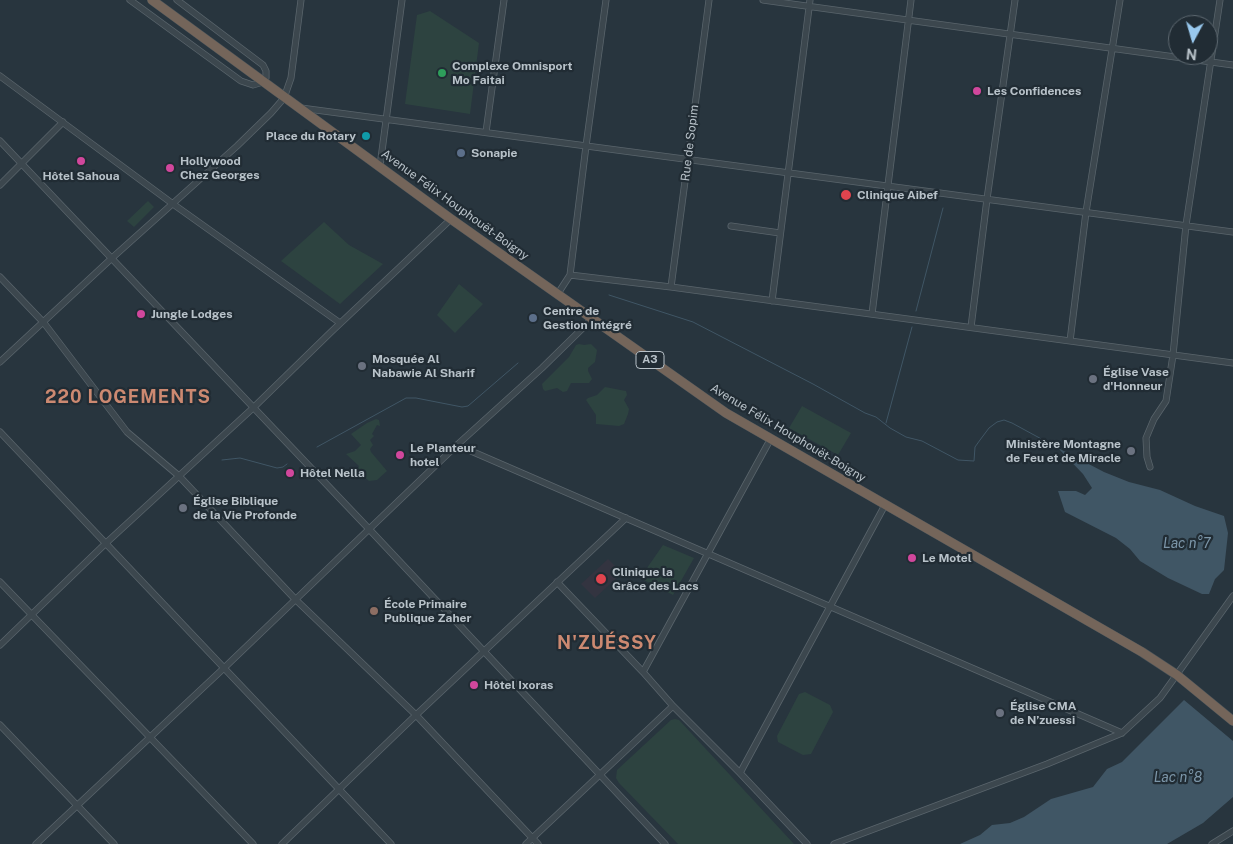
<!DOCTYPE html>
<html>
<head>
<meta charset="utf-8">
<style>
  body { margin:0 }
  #map { position:relative; width:1233px; height:844px; overflow:hidden; background:#28353e; font-family:"Public Sans",sans-serif }
  canvas { display:block }
  .north { position:absolute; left:1168px; top:15px; width:50px; height:50px; box-sizing:border-box; background:#212c34; border:1px solid #5d6870; border-radius:50%; rotate:186deg; font-size:14px; font-weight:700; line-height:20px; text-align:center; color:#b8c2c9 }
  .north::after { content:''; display:block; margin:auto; width:18px; height:22px; background:#98c8ee; clip-path:polygon(50% 0,100% 100%,50% 72%,0 100%) }
</style>
</head>
<body>
<div id="map">
<canvas width="1233" height="844"></canvas>
<div class="north">N</div>
</div>
<script>
const ctx = document.querySelector('canvas').getContext('2d');
ctx.lineJoin = 'round';
function fill(path, color) { ctx.fillStyle = color; ctx.fill(path, 'evenodd'); }
const shape = rows => new Path2D(rows.map(r => 'M' + r).join(''));
function strokePath(path, color, width, dash) { ctx.strokeStyle = color; ctx.lineWidth = width; ctx.lineCap = dash ? 'butt' : 'round'; ctx.setLineDash(dash || []); ctx.stroke(path); }
function write(font, color, halo, rows, align = 'center') {
  ctx.font = font + ' "Public Sans",sans-serif'; ctx.lineWidth = 4.5; ctx.setLineDash([]); ctx.textBaseline = 'middle'; ctx.strokeStyle = halo; ctx.fillStyle = color; for (const [text, x, y, turn = 0] of rows) {
    ctx.save(); ctx.translate(x, y); ctx.rotate((+turn || 0) * Math.PI / 180); ctx.textAlign = isNaN(turn) ? turn : align; if (halo) ctx.strokeText(text, 0, 0); ctx.fillText(text, 0, 0); ctx.restore();
  }
}
const medical = shape([
  [608,559,622,573,595,598,581,584]
]);
const green = shape([
  [430,11,479,43,470,114,405,104,417,15],
  [148,201,154,207,134,227,127,221],
  [324,222,349,245,383,264,340,304,281,261],
  [459,284,483,304,455,333,437,315],
  [579,344,584,345,591,344,597,350,595,362,588,368,588,371,592,379,589,383,571,383,567,391,563,392,557,388,545,391,543,389,542,384,569,357,576,345],
  [605,387,626,391,627,395,624,400,629,409,628,414,624,424,619,426,596,424,596,415,586,400,588,398,597,395],
  [802,406,851,433,838,455,789,428],
  [376,419,379,420,380,426,377,425,372,434,374,436,370,440,373,445,370,449,371,452,387,471,377,480,369,481,357,470,359,466,346,454,355,451,361,445,351,434,367,423],
  [663,545,694,558,673,595,640,578],
  [805,692,830,705,833,712,811,754,803,755,778,742,777,736,799,694],
  [675,719,679,720,794,844,678,844,619,783,616,778,617,770,671,720]
]);
const water = shape([
  [1058,448,1104,472,1129,482,1160,490,1195,506,1224,516,1228,533,1224,570,1215,579,1209,594,1202,594,1168,578,1140,561,1130,549,1116,538,1065,512,1058,491,1076,491,1085,495,1092,488,1083,474],
  [1184,700,1233,741,1233,797,1203,823,1167,844,960,844,980,835,992,825,1010,823,1024,817,1051,799,1093,787,1107,769,1122,762]
]);
const stream = shape([
  [609,295,693,322,813,384,865,413,876,417,890,428,906,437,922,441,958,460,974,461,975,447,980,440,989,428,997,422,1004,420,1012,423,1058,448],
  [916,311,943,208],
  [886,423,912,327],
  [317,447,406,398,416,398,462,407,468,406,518,363],
  [222,460,240,458,277,468,283,467,287,464]
]);
const minor = shape([
  [130,0,241,81,253,85,263,82,266,78,266,71,263,65,177,0],
  [763,0,1233,65],
  [0,76,173,204,340,323],
  [301,108,1233,232],
  [486,132,504,0],
  [0,141,369,529,665,844],
  [380,166,402,0],
  [0,185,63,122],
  [731,226,780,233],
  [570,275,671,287,1233,363],
  [0,277,44,323,127,432,179,476,295,599,416,715,538,844],
  [671,287,709,0],
  [557,295,570,275,586,146,606,0],
  [772,301,810,0],
  [872,314,911,0],
  [971,327,987,199,1015,0],
  [1070,341,1086,212,1120,0],
  [0,362,112,258,237,146,271,113,284,98,291,78,301,0],
  [0,432,391,844],
  [457,445,1122,733],
  [1150,467,1147,457,1146,438,1154,419,1166,401,1173,355,1186,225,1220,0],
  [0,582,253,844],
  [557,582,643,672,673,706,740,773,807,844],
  [0,645,105,544,253,408,331,332,451,219],
  [643,672,770,440],
  [0,725,114,844],
  [740,773,885,505],
  [36,844,224,668,457,445,542,368,592,319],
  [282,844,416,715,626,518],
  [526,844,673,706],
  [834,844,1047,764,1122,733,1160,698,1233,596],
  [1212,844,1233,831]
]);
const highway = shape([
  [152,0,451,219,726,413,1142,652,1177,675,1233,721]
]);
const markers = [
  [442,73,5,"#2e9e5b"],
  [977,91,5,"#d1479c"],
  [366,136,5,"#0f9aa8"],
  [461,153,5,"#5c6f8a"],
  [81,161,5,"#d1479c"],
  [170,168,5,"#d1479c"],
  [846,195,6,"#e0444e"],
  [141,314,5,"#d1479c"],
  [533,318,5,"#5c6f8a"],
  [362,366,5,"#6b7280"],
  [1093,379,5,"#6b7280"],
  [1131,451,5,"#6b7280"],
  [400,455,5,"#d1479c"],
  [290,473,5,"#d1479c"],
  [183,508,5,"#6b7280"],
  [912,558,5,"#d1479c"],
  [601,579,6,"#e0444e"],
  [374,611,5,"#8d6e63"],
  [474,685,5,"#d1479c"],
  [1000,713,5,"#6b7280"]
];
const shields = [
  [650,360,28]
];
const shieldNames = [
  ["A3",650,360]
];
const poiNames = [
  ["Complexe Omnisport",452,66],
  ["Mo Faitai",452,80],
  ["Les Confidences",987,91],
  ["Place du Rotary",356,136,"right"],
  ["Sonapie",471,153],
  ["Hollywood",180,161],
  ["Chez Georges",180,175],
  ["Hôtel Sahoua",81,176,"center"],
  ["Clinique Aibef",857,195],
  ["Centre de",543,311],
  ["Gestion Intégré",543,325],
  ["Jungle Lodges",151,314],
  ["Mosquée Al",372,359],
  ["Nabawie Al Sharif",372,373],
  ["Église Vase",1103,372],
  ["d'Honneur",1103,386],
  ["Ministère Montagne",1121,444,"right"],
  ["de Feu et de Miracle",1121,458,"right"],
  ["Le Planteur",410,448],
  ["hotel",410,462],
  ["Hôtel Nella",300,473],
  ["Église Biblique",193,501],
  ["de la Vie Profonde",193,515],
  ["Le Motel",922,558],
  ["Clinique la",612,572],
  ["Grâce des Lacs",612,586],
  ["École Primaire",384,604],
  ["Publique Zaher",384,618],
  ["Hôtel Ixoras",484,685],
  ["Église CMA",1010,706],
  ["de N’zuessi",1010,720]
];
const streetNames = [
  ["Rue de Sopim",690,143,-83],
  ["Avenue Félix Houphouët-Boigny",455,205,36],
  ["Avenue Félix Houphouët-Boigny",788,433,31]
];
const waterNames = [
  ["Lac n°7",1187,544],
  ["Lac n°8",1178,778]
];
const districtNames = [
  ["220 LOGEMENTS",128,397],
  ["N'ZUÉSSY",607,643]
];
fill(medical, '#333440');
fill(green, '#2d4340');
fill(water, '#405665');
strokePath(stream, '#405665', 1);
strokePath(minor, '#5a656c', 7);
strokePath(highway, '#475259', 10);
strokePath(minor, '#3c474e', 5.5);
strokePath(highway, '#74655a', 9);
for (const [x, y, r, color] of markers) { const dot = new Path2D(); dot.arc(x, y, r, 0, 2 * Math.PI); ctx.fillStyle = color; ctx.fill(dot); strokePath(dot, '#212c34', 2); }
for (const [x, y, w] of shields) { const box = new Path2D(); box.roundRect(x - w / 2, y - 8.5, w, 17, 4); ctx.fillStyle = '#212c34'; ctx.fill(box); strokePath(box, '#b8c2c9', 1); }
write('bold 11px', '#b8c2c9', null, shieldNames);
write('bold 12px', '#b8c2c9', '#212c34', poiNames, 'left');
write('12px', '#b8c2c9', '#212c34', streetNames);
write('italic 14px', '#7c96a9', '#212c34', waterNames);
ctx.letterSpacing = '1px';
write('bold 18px', '#cc8971', '#212c34', districtNames);
ctx.letterSpacing = '0px';
</script>
</body>
</html>
